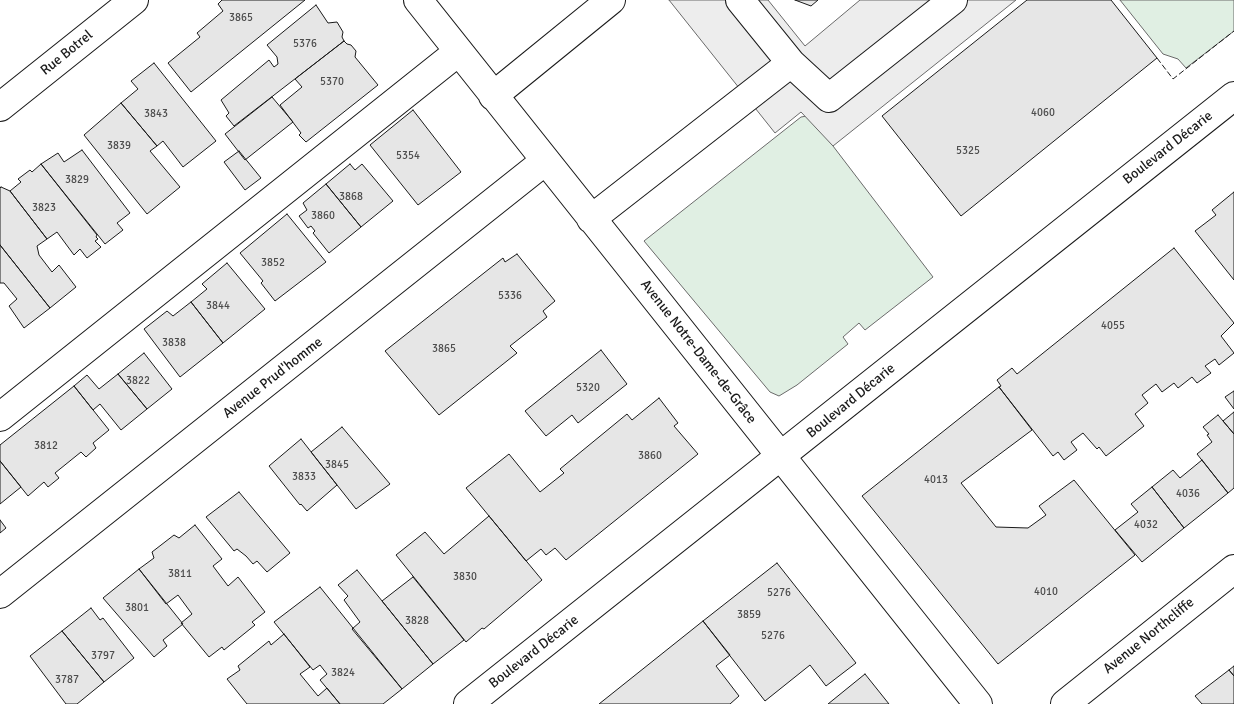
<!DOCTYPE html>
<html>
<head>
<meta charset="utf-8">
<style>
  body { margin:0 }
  canvas { display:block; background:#fff }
</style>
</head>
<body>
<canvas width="1234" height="704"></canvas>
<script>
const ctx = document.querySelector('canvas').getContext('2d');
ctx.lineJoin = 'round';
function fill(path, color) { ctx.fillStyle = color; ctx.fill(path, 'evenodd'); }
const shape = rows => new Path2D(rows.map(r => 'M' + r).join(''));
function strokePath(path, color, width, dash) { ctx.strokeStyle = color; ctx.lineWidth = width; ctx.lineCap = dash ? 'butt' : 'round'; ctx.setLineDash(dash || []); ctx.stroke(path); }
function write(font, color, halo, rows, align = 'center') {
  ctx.font = font + ' Signika,sans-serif'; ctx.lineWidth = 4; ctx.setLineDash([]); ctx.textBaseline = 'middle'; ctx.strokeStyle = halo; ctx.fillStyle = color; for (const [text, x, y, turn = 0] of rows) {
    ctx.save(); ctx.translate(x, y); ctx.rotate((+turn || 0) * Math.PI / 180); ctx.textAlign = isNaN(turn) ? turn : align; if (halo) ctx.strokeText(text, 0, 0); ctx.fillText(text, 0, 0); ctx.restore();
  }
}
const green = shape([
  [1120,0,1234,0,1234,31,1186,68,1178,59,1163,54,1120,0],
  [807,116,810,117,833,146,933,277,865,330,859,323,843,337,848,344,797,385,779,396,770,392,644,241,801,117,807,116]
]);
const parking = shape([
  [669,0,768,0,805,46,860,0,1016,0,833,146,801,112,775,133,669,0]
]);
const building = shape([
  [222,0,305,0,191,92,168,63,200,37,197,33,223,11,218,4,222,0],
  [795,0,818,0,811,6,795,0],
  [1027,0,1111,0,1157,58,961,216,882,116,1027,0],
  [316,5,328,23,337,22,343,32,342,37,344,41,234,126,226,116,229,113,221,100,269,60,274,67,278,64,277,57,267,45,316,5],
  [344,41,347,44,351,45,356,51,355,57,378,85,306,142,299,135,301,133,280,105,302,87,295,79,344,41],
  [154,63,216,141,183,167,163,141,157,146,121,103,138,89,131,81,154,63],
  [272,97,293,122,245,160,225,134,272,97],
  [121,103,157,146,150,151,180,187,147,214,84,135,121,103],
  [413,110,461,172,418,205,370,145,413,110],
  [82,150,130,213,117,223,123,230,105,244,41,164,58,153,64,162,82,150],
  [239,151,261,178,245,190,224,162,239,151],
  [41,164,97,235,96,237,98,239,95,241,101,247,87,258,80,249,74,255,57,232,47,239,10,191,21,182,18,179,30,170,32,172,41,164],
  [350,164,355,170,362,164,393,201,361,227,326,184,350,164],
  [326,184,361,227,329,253,313,233,315,231,311,226,308,228,299,216,307,210,303,203,326,184],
  [1,187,10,191,47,239,37,246,39,255,52,272,59,265,76,287,50,308,0,245,0,188,1,187],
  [1234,192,1234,280,1195,231,1216,215,1212,210,1234,192],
  [287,214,326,262,275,301,261,283,263,281,240,253,287,214],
  [0,245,50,308,24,328,9,306,17,299,4,283,0,283,0,245],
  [1174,248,1234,323,1221,336,1234,353,1219,365,1215,359,1205,366,1211,373,1197,383,1192,377,1178,388,1174,383,1162,392,1156,384,1142,395,1148,403,1135,414,1144,426,1106,456,1099,447,1097,449,1083,433,1071,442,1077,450,1064,460,1058,452,1053,456,999,387,1001,386,997,380,1012,368,1017,374,1174,248],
  [517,254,555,301,543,311,547,317,510,346,517,353,439,415,385,351,503,258,505,262,517,254],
  [227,263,265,309,223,343,191,302,207,289,202,284,227,263],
  [191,302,223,343,180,377,144,329,167,311,173,316,191,302],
  [601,350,627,384,578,423,572,415,546,436,525,411,601,350],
  [144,353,172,389,147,409,118,374,144,353],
  [118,374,147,409,121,430,100,404,93,410,74,386,87,375,99,389,118,374],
  [74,386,109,430,93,443,96,448,86,457,81,452,55,473,59,478,48,487,44,482,28,496,0,461,0,445,74,386],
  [999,387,1032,430,961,483,996,527,1028,528,1046,515,1039,506,1074,480,1135,555,998,664,862,496,999,387],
  [1234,391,1234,409,1225,397,1234,391],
  [659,398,678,423,674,426,698,454,566,560,555,548,546,555,541,549,526,561,466,488,509,454,540,492,564,473,560,469,627,414,632,420,659,398],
  [1234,412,1234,434,1223,421,1234,412],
  [1218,415,1234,434,1234,488,1228,493,1197,454,1212,442,1207,435,1209,434,1203,427,1218,415],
  [342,427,390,484,356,509,311,452,342,427],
  [301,439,337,485,307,511,301,504,300,505,269,466,301,439],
  [1202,460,1228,493,1184,528,1152,487,1173,470,1180,478,1202,460],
  [0,461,21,487,0,504,0,461],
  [1152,487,1184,528,1142,562,1115,530,1138,512,1131,504,1152,487],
  [239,492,290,553,267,572,257,561,253,564,246,556,237,549,234,551,206,517,239,492],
  [489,516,542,580,484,629,482,628,466,642,396,555,425,532,444,554,489,516],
  [0,520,6,528,0,533,0,520],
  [195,525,222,559,213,566,228,586,238,577,265,612,252,622,255,625,224,650,222,647,209,657,181,623,192,614,178,595,166,604,139,569,154,558,152,552,174,535,179,538,195,525],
  [777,563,856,663,826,686,810,665,765,701,703,621,777,563],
  [139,569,183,624,163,640,167,646,154,657,103,598,139,569],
  [357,570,433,664,402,689,352,629,360,622,344,600,348,596,338,585,357,570],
  [413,577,464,640,433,664,382,601,413,577],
  [320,587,402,689,383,704,340,704,320,680,327,674,320,665,313,670,274,622,320,587],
  [91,608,100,620,103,618,134,658,104,682,62,631,91,608],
  [703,621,730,655,716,666,739,696,730,704,599,704,703,621],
  [62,631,104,682,77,704,66,704,30,656,62,631],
  [284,634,310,667,300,674,318,696,327,688,340,704,247,704,227,679,240,670,238,666,269,641,271,645,284,634],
  [1234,666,1234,676,1229,670,1234,666],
  [1229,670,1234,676,1234,704,1202,704,1195,696,1229,670],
  [865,674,889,704,828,704,865,674]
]);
const minor = shape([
  [418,0,978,704],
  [740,0,791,63,829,98,953,0],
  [493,96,611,0],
  [0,107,134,0],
  [591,219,791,63],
  [0,417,458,52],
  [0,594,545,161],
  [1065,704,1234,569]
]);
const major = shape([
  [468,704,1234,96]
]);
const fence = shape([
  [1157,58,1173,79,1234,31]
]);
const numberNames = [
  ["3865",241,18],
  ["5376",305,44],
  ["5370",332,82],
  ["4060",1043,113],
  ["3843",156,114],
  ["3839",119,146],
  ["5325",968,151],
  ["5354",408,156],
  ["3829",77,180],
  ["3868",351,197],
  ["3823",44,208],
  ["3860",323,216],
  ["3852",273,263],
  ["5336",510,296],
  ["3844",218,306],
  ["4055",1113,326],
  ["3838",174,343],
  ["3865",444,349],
  ["3822",138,381],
  ["5320",588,388],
  ["3812",46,446],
  ["3860",650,456],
  ["3845",337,465],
  ["3833",304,477],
  ["4013",936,480],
  ["4036",1188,494],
  ["4032",1146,525],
  ["3811",180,574],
  ["3830",465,577],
  ["4010",1046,592],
  ["5276",779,593],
  ["3801",137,608],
  ["3859",749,615],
  ["3828",417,621],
  ["5276",773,636],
  ["3797",103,656],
  ["3824",343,673],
  ["3787",67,680]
];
const streetNames = [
  ["Rue Botrel",67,53,-39],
  ["Boulevard Décarie",1168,148,-38],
  ["Avenue Notre-Dame-de-Grâce",698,352,52],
  ["Avenue Prud'homme",273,378,-38],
  ["Boulevard Décarie",851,401,-39],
  ["Avenue Northcliffe",1149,636,-39],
  ["Boulevard Décarie",534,652,-38]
];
fill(green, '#e0efe3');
strokePath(green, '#6a6a6a', 1);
fill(parking, '#ededed');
strokePath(parking, '#6a6a6a', 1);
fill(building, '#e6e6e6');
strokePath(building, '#1a1a1a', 1);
strokePath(minor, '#1a1a1a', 30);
strokePath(major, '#1a1a1a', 30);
strokePath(minor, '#fff', 28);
strokePath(major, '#fff', 28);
strokePath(fence, '#1a1a1a', 1, [6, 2.5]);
write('11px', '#4d4d4d', null, numberNames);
write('14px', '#1a1a1a', '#fff', streetNames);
</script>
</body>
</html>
